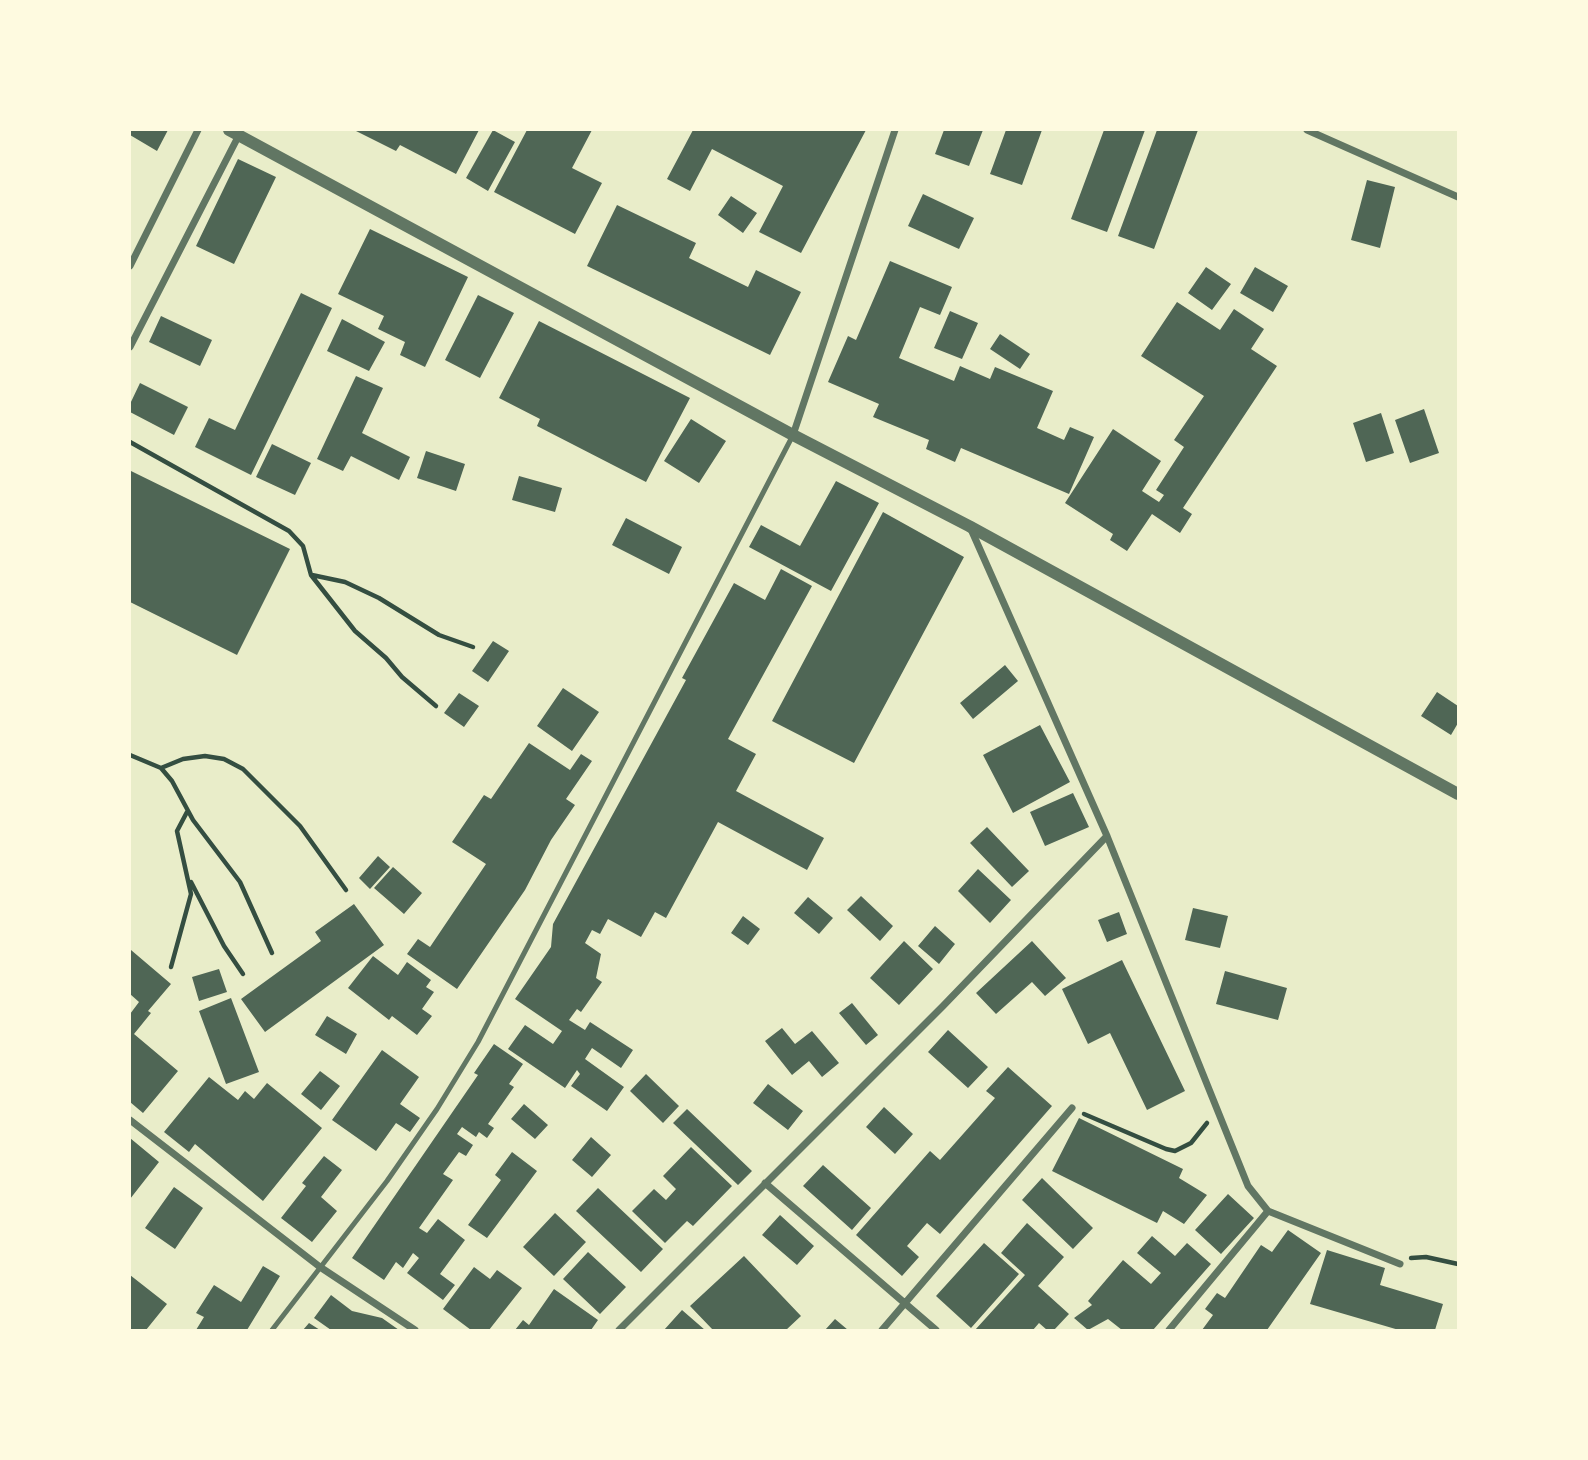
<!DOCTYPE html>
<html>
<head>
<meta charset="utf-8">
<style>
  body { margin:0 }
  #map { position:relative; width:1588px; height:1460px; overflow:hidden; background:#e9edc9; font-family:"Sofia Sans Condensed",sans-serif }
  canvas { display:block }
  .frame { position:absolute; inset:0; border:131px solid #fefae0; pointer-events:none }
</style>
</head>
<body>
<div id="map">
<canvas width="1588" height="1460"></canvas>
<div class="frame"></div>
</div>
<script>
const ctx = document.querySelector('canvas').getContext('2d');
ctx.lineJoin = 'round';
function fill(path, color) { ctx.fillStyle = color; ctx.fill(path, 'evenodd'); }
const shape = rows => new Path2D(rows.map(r => 'M' + r).join(''));
function strokePath(path, color, width, dash) { ctx.strokeStyle = color; ctx.lineWidth = width; ctx.lineCap = dash ? 'butt' : 'round'; ctx.setLineDash(dash || []); ctx.stroke(path); }
const building = shape([
  [130,130,168,130,157,151,130,135],
  [354,130,479,130,456,174,400,145,396,151],
  [493,130,515,142,488,191,466,178],
  [527,130,592,130,572,168,602,183,575,234,494,192],
  [693,130,866,130,801,253,759,232,783,186,712,149,690,191,667,179],
  [944,130,983,130,969,166,935,154],
  [1006,130,1042,130,1022,185,990,174],
  [1104,130,1145,130,1107,232,1071,219],
  [1157,130,1198,130,1154,249,1118,236],
  [238,159,276,177,234,264,196,246],
  [1367,180,1395,187,1380,248,1351,240],
  [923,194,974,218,959,249,908,226],
  [731,196,757,213,743,233,718,215],
  [617,205,696,243,689,258,748,287,756,270,801,292,770,355,587,266],
  [370,229,468,277,425,367,400,355,405,342,378,329,384,316,338,294],
  [890,261,952,287,940,315,920,307,899,358,954,381,960,366,990,379,995,367,1053,391,1037,428,1064,440,1070,427,1094,437,1069,494,961,448,955,462,926,449,929,440,873,417,879,404,828,382,848,336,856,340],
  [1206,267,1231,284,1212,310,1188,293],
  [1255,267,1288,286,1273,312,1240,293],
  [301,293,332,308,251,475,195,447,209,418,235,430],
  [478,295,514,313,480,378,445,360],
  [1177,302,1220,330,1234,309,1264,329,1251,349,1277,366,1183,508,1192,514,1180,533,1152,514,1127,551,1110,540,1113,534,1065,503,1113,429,1161,461,1142,491,1159,502,1164,495,1156,490,1184,447,1174,440,1204,396,1141,356],
  [950,311,978,323,962,359,934,348],
  [161,316,212,340,200,366,149,342],
  [342,319,385,342,369,371,327,351],
  [539,321,690,398,646,482,537,426,540,419,499,398],
  [1000,334,1030,354,1020,369,990,349],
  [356,376,383,388,362,433,410,457,399,480,351,456,343,471,317,459],
  [140,383,188,407,174,435,130,412,130,404],
  [1424,409,1439,453,1410,463,1395,420],
  [1381,413,1394,453,1366,462,1353,423],
  [691,419,726,441,699,483,664,461],
  [272,444,311,463,295,495,256,477],
  [426,451,465,464,456,491,417,478],
  [131,471,290,549,237,655,130,602],
  [519,476,562,488,555,512,512,500],
  [836,481,879,503,831,591,749,547,761,525,800,546],
  [883,512,964,557,854,763,772,721],
  [626,518,682,547,669,574,612,545],
  [781,569,812,586,728,739,756,754,736,791,824,838,807,870,718,822,666,918,655,912,641,937,608,919,600,934,592,930,585,943,601,954,596,978,602,982,581,1012,577,1009,569,1020,585,1030,590,1022,633,1050,621,1068,592,1048,585,1059,624,1087,607,1111,571,1086,580,1074,577,1070,565,1088,508,1049,525,1025,553,1044,562,1031,515,999,551,947,553,924,686,680,682,678,734,583,765,600],
  [493,641,509,651,488,682,472,671],
  [1005,665,1018,681,973,719,960,703],
  [563,688,599,712,572,751,537,726],
  [1437,692,1458,706,1458,723,1451,735,1421,716],
  [459,693,479,706,464,727,444,713],
  [1040,725,1070,782,1013,813,983,755],
  [529,743,570,770,581,754,592,761,566,799,575,805,551,840,525,890,457,989,407,954,418,939,430,947,486,864,452,842,484,795,491,799],
  [1073,793,1089,827,1045,846,1030,812],
  [987,827,1029,871,1012,887,970,843],
  [378,856,390,867,370,889,359,878],
  [393,867,422,893,404,914,374,888],
  [978,869,1011,900,990,923,958,891],
  [861,896,893,926,880,941,847,910],
  [808,897,833,918,819,934,794,913],
  [354,904,384,945,265,1032,241,999,321,941,315,932],
  [1193,908,1228,916,1220,948,1185,940],
  [1119,912,1127,934,1107,942,1098,920],
  [743,916,760,929,748,945,731,933],
  [935,926,955,944,939,964,918,946],
  [904,941,933,969,899,1005,870,978],
  [1032,941,1066,978,1045,996,1032,982,996,1014,976,993],
  [131,950,171,984,148,1011,151,1013,134,1034,178,1071,143,1113,130,1102,130,1014,139,1002,130,994],
  [373,956,398,975,407,962,431,980,426,987,434,992,422,1009,432,1016,417,1035,392,1016,389,1020,348,988],
  [1122,960,1185,1091,1147,1110,1110,1033,1088,1044,1062,989],
  [219,969,227,992,199,1001,192,977],
  [1225,971,1287,988,1278,1020,1216,1004],
  [231,998,259,1072,226,1084,199,1011],
  [852,1003,878,1035,866,1045,839,1013],
  [327,1016,357,1034,346,1054,315,1035],
  [782,1028,795,1044,812,1031,839,1063,822,1077,809,1061,792,1075,765,1041],
  [948,1030,988,1067,968,1088,928,1052],
  [494,1044,523,1064,509,1084,514,1087,488,1124,494,1128,487,1138,479,1132,476,1137,462,1127,457,1134,473,1145,466,1156,459,1152,443,1174,453,1180,419,1228,427,1233,438,1219,465,1240,440,1274,455,1285,443,1300,407,1273,419,1258,413,1253,403,1268,396,1262,384,1280,352,1258,478,1075,474,1073],
  [382,1050,419,1077,400,1104,420,1118,410,1132,396,1123,376,1151,332,1120],
  [1008,1067,1052,1106,940,1234,927,1223,907,1246,919,1257,902,1276,856,1235,930,1151,940,1160,995,1098,986,1091],
  [320,1071,340,1086,321,1110,301,1094],
  [646,1074,679,1106,663,1123,630,1091],
  [209,1077,238,1100,245,1091,254,1099,267,1083,322,1128,263,1201,195,1144,189,1152,164,1132],
  [768,1084,803,1111,788,1130,753,1103],
  [524,1104,548,1125,535,1139,511,1119],
  [884,1107,913,1134,895,1154,866,1127],
  [687,1109,752,1171,738,1185,673,1123],
  [1079,1118,1183,1169,1179,1178,1207,1195,1184,1224,1163,1211,1157,1223,1052,1171],
  [591,1137,611,1155,592,1177,572,1160],
  [130,1138,159,1162,130,1199],
  [691,1147,732,1186,693,1226,687,1221,665,1243,632,1211,654,1189,666,1200,676,1189,663,1176],
  [512,1152,537,1171,487,1238,468,1225,501,1180,495,1175],
  [324,1156,342,1170,321,1197,337,1211,312,1242,281,1218,306,1186,302,1183],
  [823,1165,871,1208,852,1230,803,1186],
  [1042,1178,1093,1228,1073,1249,1022,1200],
  [174,1187,203,1208,175,1249,145,1228],
  [598,1188,663,1249,641,1272,576,1211],
  [1228,1194,1254,1218,1221,1254,1195,1230],
  [555,1213,586,1242,554,1276,523,1247],
  [780,1215,814,1246,797,1265,762,1235],
  [1027,1223,1064,1257,1038,1286,1069,1314,1054,1330,1047,1330,1039,1323,1033,1330,975,1330,1025,1275,1001,1253],
  [1288,1230,1321,1253,1267,1330,1202,1330,1213,1315,1205,1309,1217,1293,1225,1298,1261,1245,1272,1252],
  [1152,1236,1175,1256,1187,1243,1211,1264,1153,1330,1122,1330,1108,1319,1088,1330,1074,1318,1092,1305,1088,1301,1123,1260,1151,1284,1161,1273,1137,1253],
  [984,1243,1019,1274,971,1328,936,1296],
  [1327,1250,1385,1268,1380,1285,1443,1304,1435,1330,1399,1330,1310,1304],
  [588,1252,626,1287,600,1314,563,1279],
  [744,1256,801,1316,786,1330,713,1330,690,1306],
  [263,1266,280,1276,247,1330,196,1330,204,1317,196,1313,214,1285,241,1302],
  [474,1267,490,1279,497,1270,522,1288,489,1330,471,1330,443,1309],
  [130,1275,167,1304,146,1330,132,1330,130,1328],
  [554,1289,598,1320,591,1330,515,1330,523,1320,529,1325],
  [331,1295,352,1311,382,1318,399,1330,331,1330,314,1318],
  [682,1310,705,1330,664,1330],
  [835,1319,848,1330,825,1330],
  [309,1323,320,1330,303,1330]
]);
const path = shape([
  [130,442,289,531,303,546,311,575,355,631,386,658,402,677,436,706],
  [312,575,345,582,379,598,439,635,473,647],
  [130,755,161,768,172,781,193,820,240,882,272,953],
  [161,768,183,759,205,756,224,759,243,769,300,826,346,890],
  [191,882,224,946,243,974],
  [171,967,191,894,177,831,187,812],
  [1084,1114,1166,1149,1175,1151,1191,1143,1207,1123],
  [1411,1258,1426,1257,1458,1264]
]);
const service = shape([
  [272,1330,387,1181,437,1109,478,1042,792,437]
]);
const minor = shape([
  [1307,130,1458,197],
  [130,266,198,130],
  [130,347,239,135],
  [793,435,895,130],
  [970,527,1107,836,1248,1186,1268,1211,1400,1264],
  [130,1120,320,1267,415,1330],
  [765,1183,936,1330],
  [619,1330,943,1006,1107,836],
  [882,1330,1072,1108],
  [1169,1330,1268,1211]
]);
const tertiary = shape([
  [229,130,793,435,969,526,1458,794]
]);
fill(building, '#4f6655');
strokePath(path, '#344e41', 4.5);
strokePath(service, '#617663', 5);
strokePath(minor, '#617663', 7);
strokePath(tertiary, '#617663', 12);
</script>
</body>
</html>
